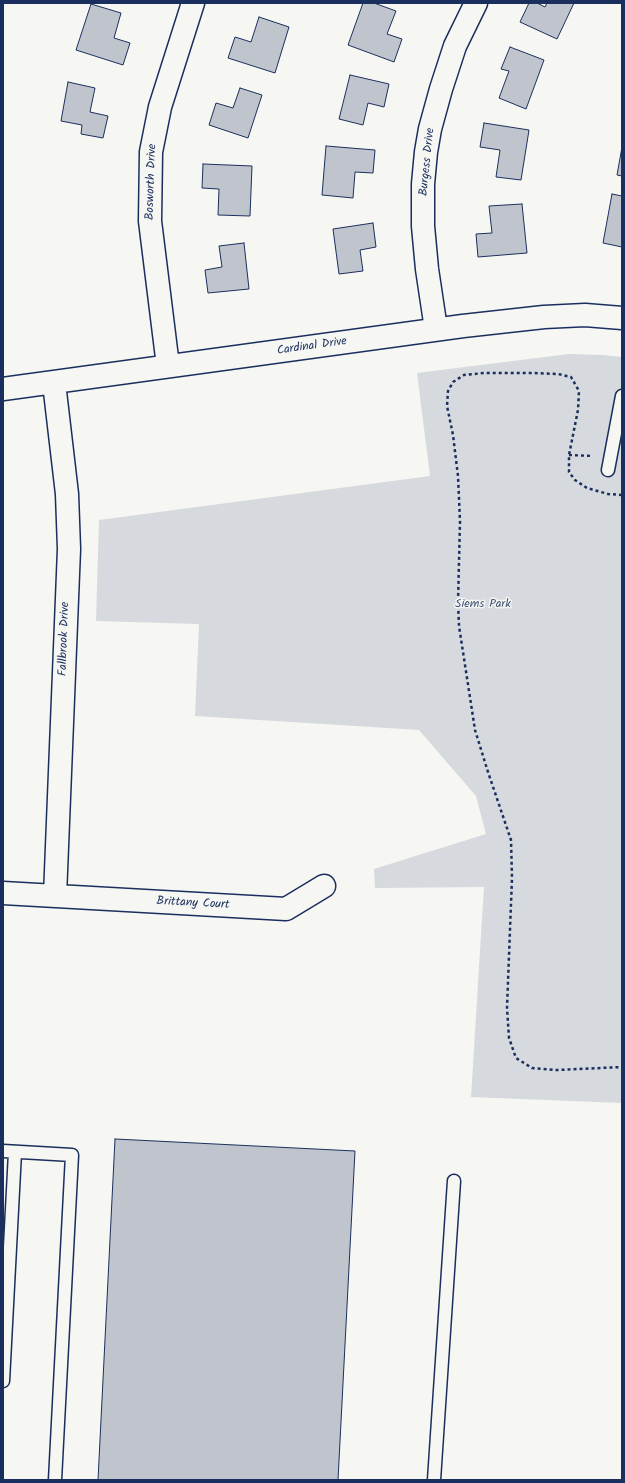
<!DOCTYPE html>
<html>
<head>
<meta charset="utf-8">
<style>
  body { margin:0 }
  #map { position:relative; width:625px; height:1483px; overflow:hidden; background:#f6f6f2; font-family:Kalam,sans-serif }
  canvas { display:block }
  .frame { position:absolute; inset:0; border:4px solid #1b2f5e; pointer-events:none }
</style>
</head>
<body>
<div id="map">
<canvas width="625" height="1483"></canvas>
<div class="frame"></div>
</div>
<script>
const ctx = document.querySelector('canvas').getContext('2d');
ctx.lineJoin = 'round';
function fill(path, color) { ctx.fillStyle = color; ctx.fill(path, 'evenodd'); }
const shape = rows => new Path2D(rows.map(r => 'M' + r).join(''));
function strokePath(path, color, width, dash) { ctx.strokeStyle = color; ctx.lineWidth = width; ctx.lineCap = dash ? 'butt' : 'round'; ctx.setLineDash(dash || []); ctx.stroke(path); }
function write(font, color, halo, rows, align = 'center') {
  ctx.font = font + ' Kalam,sans-serif'; ctx.lineWidth = 3; ctx.setLineDash([]); ctx.textBaseline = 'middle'; ctx.strokeStyle = halo; ctx.fillStyle = color; for (const [text, x, y, turn = 0] of rows) {
    ctx.save(); ctx.translate(x, y); ctx.rotate((+turn || 0) * Math.PI / 180); ctx.textAlign = isNaN(turn) ? turn : align; if (halo) ctx.strokeText(text, 0, 0); ctx.fillText(text, 0, 0); ctx.restore();
  }
}
const green = shape([
  [569,354,603,355,622,357,622,1103,471,1097,484,887,375,888,374,869,486,834,476,796,419,730,195,716,199,624,96,621,99,520,430,476,417,373]
]);
const building = shape([
  [363,3,374,3,396,11,387,34,402,39,394,62,348,45,363,3],
  [529,3,537,3,545,7,547,3,574,3,557,39,520,22,529,3],
  [91,4,121,13,114,38,130,43,123,65,76,50,91,4],
  [259,17,289,27,275,73,228,58,235,37,251,42,259,17],
  [510,47,544,60,526,109,499,98,509,71,501,69,510,47],
  [350,75,389,84,384,107,368,103,363,125,339,119,350,75],
  [68,82,95,88,90,112,108,116,103,138,81,134,82,125,61,121,68,82],
  [240,88,262,95,248,138,209,125,216,103,233,108,240,88],
  [484,123,529,130,521,180,496,177,500,150,480,147,484,123],
  [326,146,375,150,373,173,355,172,353,198,322,195,326,146],
  [622,147,622,176,617,175,622,147],
  [203,164,252,166,250,216,218,215,219,189,202,188,203,164],
  [612,194,622,196,622,247,603,243,612,194],
  [522,204,527,253,478,257,476,234,492,233,489,206,522,204],
  [373,223,376,247,360,250,363,271,339,274,333,229,373,223],
  [244,243,249,289,208,293,205,270,222,267,219,246,244,243],
  [115,1139,355,1151,338,1480,98,1480,115,1139]
]);
const path = shape([
  [569,455,593,456],
  [622,495,608,494,587,488,575,480,569,472,569,455,578,410,579,391,571,377,558,374,534,373,484,373,464,375,453,382,448,391,447,406,453,435,458,476,460,521,458,602,459,626,475,730,488,772,511,840,512,878,507,1008,509,1038,516,1058,532,1068,557,1070,622,1067]
]);
const lane = shape([
  [608,470,622,396],
  [3,1151,72,1155,55,1480],
  [3,1381,15,1152],
  [434,1480,454,1181]
]);
const street = shape([
  [436,329,427,269,423,226,423,184,426,152,430,129,441,89,455,46,476,3],
  [168,366,150,221,151,152,160,107,193,3],
  [54,383,67,494,69,549,55,896],
  [3,389,463,326,544,317,585,315,622,318],
  [3,893,286,909,324,886]
]);
const streetNames = [
  ["Burgess Drive",428,162,-84],
  ["Bosworth Drive",152,182,-88],
  ["Cardinal Drive",312,347,-8],
  ["Fallbrook Drive",65,639,-88],
  ["Brittany Court",193,904,3]
];
const parkNames = [
  ["Siems Park",483,605]
];
fill(green, '#d6d9dd');
fill(building, '#c0c4cd');
strokePath(building, '#1b2f5e', 1);
strokePath(lane, '#1b2f5e', 15);
strokePath(street, '#1b2f5e', 25);
strokePath(path, '#1b2f5e', 2.5, [3, 3]);
strokePath(lane, '#f6f6f2', 12);
strokePath(street, '#f6f6f2', 22);
write('12px', '#1b2f5e', '#f6f6f2', streetNames);
write('12px', '#405177', '#f6f6f2', parkNames);
</script>
</body>
</html>
